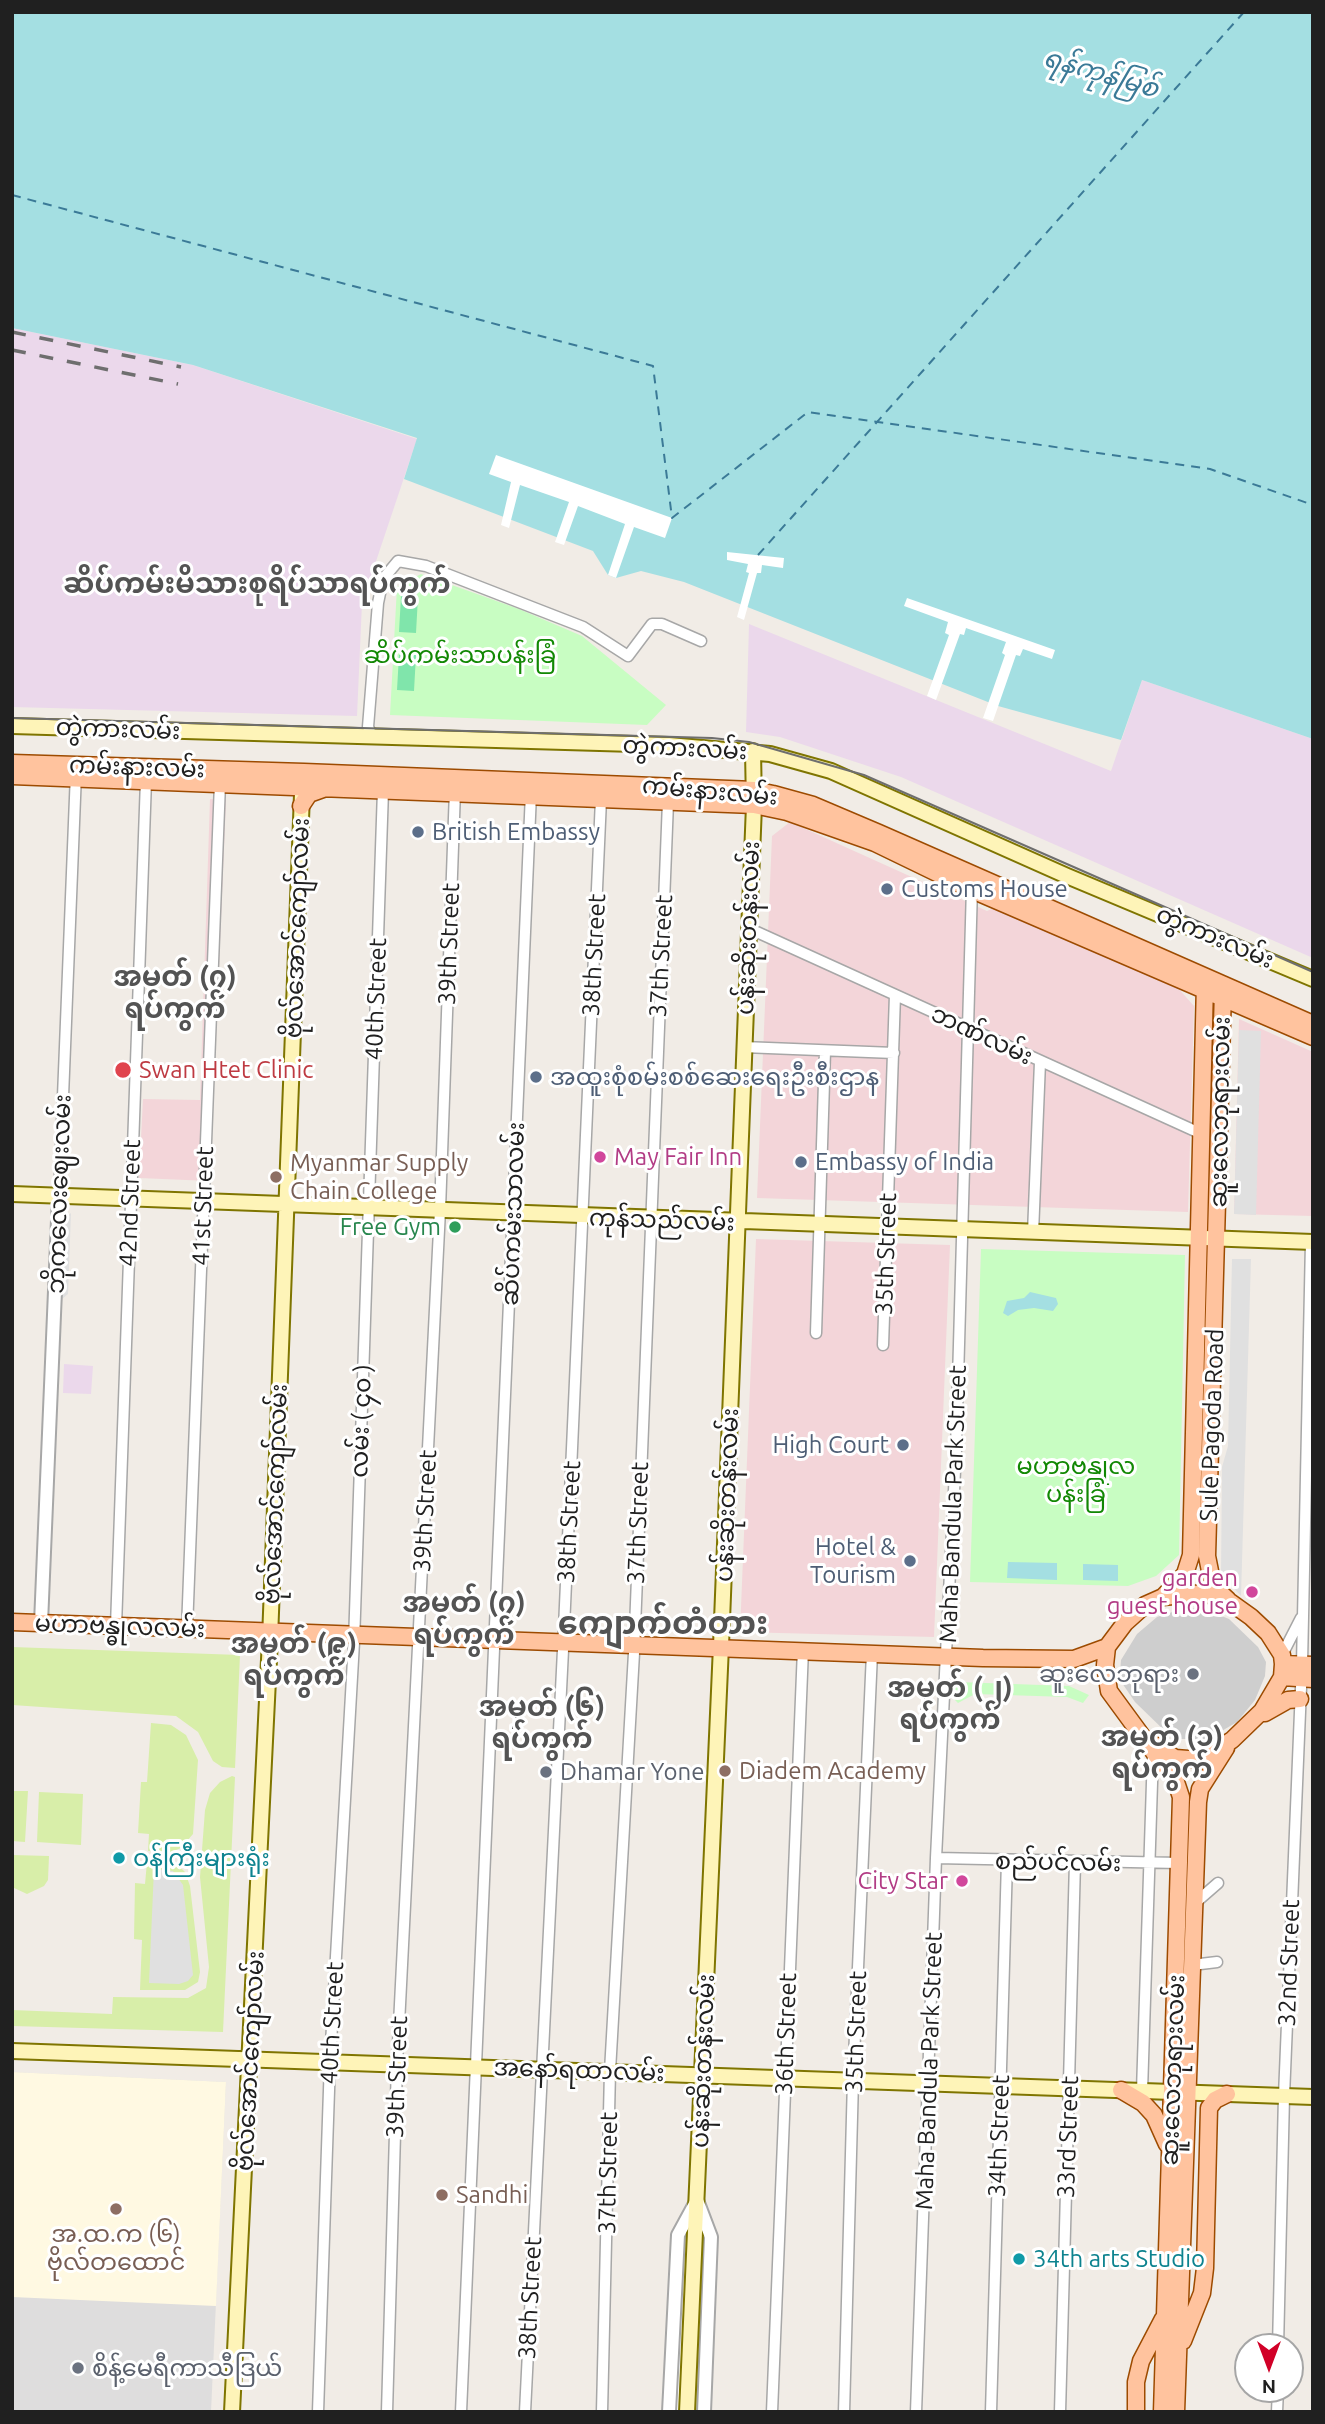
<!DOCTYPE html>
<html>
<head>
<meta charset="utf-8">
<style>
  body { margin:0 }
  #map { position:relative; width:1325px; height:2424px; overflow:hidden; background:#f1ece6; font-family:Ubuntu,sans-serif }
  canvas { display:block }
  .frame { position:absolute; inset:0; border:14px solid #202020; pointer-events:none }
  .north { position:absolute; left:1234px; top:2333px; width:70px; height:70px; box-sizing:border-box; background:#fff; border:2px solid #a6a6a6; border-radius:50%; rotate:180deg; font-size:19px; font-weight:700; line-height:28px; text-align:center; color:#202020 }
  .north::after { content:''; display:block; margin:auto; width:24px; height:32px; background:#d10027; clip-path:polygon(50% 0,100% 100%,50% 72%,0 100%) }
</style>
</head>
<body>
<div id="map">
<canvas width="1325" height="2424"></canvas>
<div class="frame"></div>
<div class="north">N</div>
</div>
<script>
const ctx = document.querySelector('canvas').getContext('2d');
ctx.lineJoin = 'round';
function fill(path, color) { ctx.fillStyle = color; ctx.fill(path, 'evenodd'); }
const shape = rows => new Path2D(rows.map(r => 'M' + r).join(''));
function strokePath(path, color, width, dash) { ctx.strokeStyle = color; ctx.lineWidth = width; ctx.lineCap = dash ? 'butt' : 'round'; ctx.setLineDash(dash || []); ctx.stroke(path); }
function write(font, color, halo, rows, align = 'center') {
  ctx.font = font + ' Ubuntu,"Noto Sans Myanmar",sans-serif'; ctx.lineWidth = 6; ctx.setLineDash([]); ctx.textBaseline = 'middle'; ctx.strokeStyle = halo; ctx.fillStyle = color; for (const [text, x, y, turn = 0] of rows) {
    ctx.save(); ctx.translate(x, y); ctx.rotate((+turn || 0) * Math.PI / 180); ctx.textAlign = isNaN(turn) ? turn : align; if (halo) ctx.strokeText(text, 0, 0); ctx.fillText(text, 0, 0); ctx.restore();
  }
}
const residential = shape([
  [12,2072,226,2082,211,2412,12,2412]
]);
const commercial = shape([
  [210,799,226,800,210,1181,139,1178,143,1099,200,1100],
  [790,822,987,911,996,907,1177,987,1194,1006,1188,1212,757,1198,772,836],
  [1239,1019,1313,1052,1313,1216,1234,1214],
  [756,1239,950,1245,934,1637,740,1632]
]);
const industrial = shape([
  [12,328,193,365,417,439,362,603,357,716,12,707],
  [749,624,1111,771,1142,680,1313,739,1313,958,901,777,780,737,746,732],
  [64,1364,93,1366,91,1394,63,1393]
]);
const education = shape([
  [12,2072,226,2082,216,2306,12,2297]
]);
const religious = shape([
  [1185,1608,1204,1609,1229,1619,1258,1647,1266,1662,1265,1676,1255,1700,1237,1722,1208,1739,1181,1739,1169,1735,1135,1702,1122,1683,1120,1673,1121,1660,1137,1634,1157,1617]
]);
const grass = shape([
  [12,1647,240,1655,235,1768,222,1767,213,1761,198,1732,176,1716,12,1705],
  [151,1723,171,1725,186,1735,198,1760,193,1834,181,1848,171,1852,148,1851,149,1834,138,1833,141,1782,147,1782],
  [232,1776,235,1777,223,2032,12,2026,12,2010,112,2014,113,1997,188,1998,206,1988,209,1967,200,1877,205,1810,210,1793,220,1782],
  [12,1791,28,1791,25,1842,12,1841],
  [39,1792,83,1794,81,1845,37,1842],
  [12,1855,49,1856,48,1880,44,1886,27,1894,12,1887],
  [147,1862,179,1866,185,1872,190,1886,200,1972,198,1982,185,1990,140,1990,142,1940,134,1939,135,1883,145,1884]
]);
const park = shape([
  [421,574,519,609,582,636,666,705,647,725,390,715,397,587],
  [981,1249,1185,1255,1179,1555,1156,1576,1128,1586,970,1582],
  [958,1682,1069,1686,1089,1695,1083,1703,1067,1697,975,1694,958,1703,951,1696]
]);
const pitch = shape([
  [401,596,418,597,416,633,399,632],
  [399,655,416,655,414,691,397,690]
]);
const parking = shape([
  [1239,1030,1261,1031,1256,1215,1234,1214],
  [71,1213,68,1294,61,1300,64,1219],
  [1232,1259,1251,1259,1241,1596,1221,1575,1222,1467,1228,1446],
  [154,1869,173,1871,183,1885,193,1975,188,1981,179,1984,149,1983]
]);
const water = shape([
  [12,12,1313,12,1313,739,1142,680,1121,740,998,706,684,582,641,571,616,578,608,575,593,551,404,479,417,438,193,365,12,328],
  [1030,1292,1056,1298,1058,1304,1053,1311,1034,1308,1018,1310,1008,1316,1003,1313,1007,1301,1024,1298],
  [1008,1562,1057,1563,1057,1580,1007,1578],
  [1083,1564,1118,1565,1118,1581,1083,1580]
]);
const pier = shape([
  [496,455,672,518,665,538,634,527,616,578,608,575,625,524,578,506,564,545,555,542,569,502,520,485,509,528,501,525,511,482,489,474],
  [727,552,784,558,783,568,762,565,761,573,757,573,744,620,737,617,749,573,746,572,748,564,727,560],
  [907,598,1055,650,1052,659,1023,649,1020,656,1016,655,993,721,983,718,1005,655,1002,653,1006,642,966,628,964,635,960,634,936,700,927,696,949,635,945,633,948,622,904,606],
  [680,2249,706,2250,700,2412,674,2412]
]);
const ferry = shape([
  [12,195,653,366,672,518,808,412,1210,469,1313,505],
  [758,555,1244,12]
]);
const minor = shape([
  [372,736,368,727,378,603,383,579,398,561,426,566,583,627,628,656,652,624,662,624,701,641],
  [748,928,1204,1135],
  [743,1047,894,1053],
  [59,1196,76,773],
  [1033,1233,1040,1062],
  [816,1333,825,1051],
  [883,1345,895,995],
  [116,1626,146,780],
  [187,1629,220,783],
  [1282,1655,1301,1618],
  [936,1858,1179,1863],
  [1195,1903,1218,1883],
  [1192,1965,1217,1962],
  [1142,2091,1153,1752],
  [1278,2347,1284,2096,1302,1664,1311,1242],
  [318,2412,330,2061,354,1642,383,790],
  [387,2412,397,2064,440,1210,455,790],
  [461,2412,531,793],
  [525,2412,563,1650,601,799],
  [602,2412,610,2071,634,1653,668,802],
  [772,2412,803,1649],
  [844,2412,853,2080,872,1653],
  [916,2412,936,1858,956,1450,972,887],
  [991,2412,1007,1861],
  [1060,2412,1075,1862],
  [1277,2412,1278,2389]
]);
const tertiary = shape([
  [41,1623,59,1196],
  [697,2200,711,2237,704,2412],
  [669,2412,678,2235,697,2200]
]);
const secondary = shape([
  [12,726,669,745,770,754,831,771,1067,876,1313,979],
  [12,1194,1313,1242],
  [12,2051,1313,2097],
  [232,2412,270,1639,302,794],
  [687,2412,721,1646,754,805,753,751]
]);
const primary = shape([
  [12,763,304,772,754,790,773,794,813,805,879,833,1313,1024],
  [12,776,754,805,787,812,875,843,972,890,1313,1037],
  [301,806,309,794,323,789],
  [1223,990,1207,1556,1213,1586,1228,1600],
  [1163,1597,1185,1574,1191,1555,1205,983],
  [12,1622,983,1658,1074,1659,1107,1647],
  [1283,1664,1313,1665],
  [1282,1677,1313,1679],
  [1265,1713,1288,1700,1300,1699],
  [1145,1739,1175,1758,1201,1760,1232,1740,1262,1711,1282,1677,1283,1664,1282,1655,1268,1633,1251,1617,1230,1602,1204,1593,1163,1597,1145,1605,1125,1623,1107,1647,1105,1665,1109,1691,1153,1751,1175,1779,1181,1797,1162,2412],
  [1121,2090,1143,2103,1154,2115,1167,2144],
  [1183,2341,1202,2293,1205,2268,1209,2108,1215,2100,1227,2094],
  [1136,2412,1136,2382,1141,2361,1163,2319],
  [1176,2412,1198,1802,1200,1789,1226,1748]
]);
const tram = shape([
  [12,718,712,738,749,742,864,775,1313,972]
]);
const rail = shape([
  [12,332,181,367],
  [12,350,178,384]
]);
const markers = [
  [418,832,7,"#5c6f8a"],
  [887,889,7,"#5c6f8a"],
  [123,1070,9,"#e0444e"],
  [536,1077,7,"#5c6f8a"],
  [600,1157,7,"#d1479c"],
  [801,1162,7,"#5c6f8a"],
  [276,1177,7,"#8d6e63"],
  [455,1227,7,"#2e9e5b"],
  [903,1445,7,"#5c6f8a"],
  [910,1561,7,"#5c6f8a"],
  [1252,1592,7,"#d1479c"],
  [1193,1674,7,"#6b7280"],
  [725,1771,7,"#8d6e63"],
  [546,1772,7,"#6b7280"],
  [119,1858,7,"#0f9aa8"],
  [962,1881,7,"#d1479c"],
  [442,2195,7,"#8d6e63"],
  [116,2209,7,"#8d6e63"],
  [1019,2259,7,"#0f9aa8"],
  [78,2368,7,"#6b7280"]
];
const parkNames = [
  ["ဆိပ်ကမ်းသာပန်းခြံ",460,655],
  ["မဟာဗန္ဓုလ",1076,1466],
  ["ပန်းခြံ",1076,1494]
];
const streetNames = [
  ["တွဲကားလမ်း",118,729,2],
  ["တွဲကားလမ်း",685,748,3],
  ["ကမ်းနားလမ်း",137,767,2],
  ["ကမ်းနားလမ်း",710,791,5],
  ["ဗိုလ်အောင်ကျော်လမ်း",297,928,-88],
  ["ပန်းဆိုးတန်းလမ်း",748,928,-88],
  ["တွဲကားလမ်း",1215,937,23],
  ["39th Street",449,944,-88],
  ["38th Street",594,955,-87],
  ["37th Street",661,956,-87],
  ["40th Street",376,999,-88],
  ["ဘဏ်လမ်း",982,1035,25],
  ["ဆူးလေဘုရားလမ်း",1220,1112,-89],
  ["ဘိုကလေးဈေးလမ်း",59,1194,-88],
  ["42nd Street",130,1203,-88],
  ["41st Street",203,1206,-88],
  ["ဆိပ်ကမ်းသာလမ်း",513,1214,-88],
  ["ကုန်သည်လမ်း",662,1220,2],
  ["35th Street",886,1254,-88],
  ["လမ်း ( ၄၀ )",361,1421,-88],
  ["Sule Pagoda Road",1212,1425,-88],
  ["ဗိုလ်အောင်ကျော်လမ်း",275,1494,-88],
  ["ပန်းဆိုးတန်းလမ်း",727,1495,-88],
  ["Maha Bandula Park Street",953,1504,-88],
  ["39th Street",425,1511,-87],
  ["38th Street",569,1522,-87],
  ["37th Street",638,1523,-88],
  ["မဟာဗန္ဓုလလမ်း",120,1626,2],
  ["စည်ပင်လမ်း",1058,1862,1],
  ["32nd Street",1289,1963,-88],
  ["40th Street",332,2023,-87],
  ["35th Street",856,2032,-88],
  ["36th Street",786,2034,-88],
  ["ဗိုလ်အောင်ကျော်လမ်း",250,2061,-87],
  ["ပန်းဆိုးတန်းလမ်း",703,2061,-88],
  ["အနော်ရထာလမ်း",579,2070,2],
  ["ဆူးလေဘုရားလမ်း",1173,2070,-88],
  ["Maha Bandula Park Street",929,2071,-88],
  ["39th Street",397,2077,-88],
  ["34th Street",999,2136,-88],
  ["33rd Street",1068,2137,-88],
  ["37th Street",608,2173,-89],
  ["38th Street",530,2298,-87]
];
const serviceNames = [
  ["British Embassy",432,832],
  ["Customs House",901,889],
  ["အထူးစုံစမ်းစစ်ဆေးရေးဦးစီးဌာန",550,1077],
  ["Embassy of India",815,1162],
  ["High Court",889,1445,"right"],
  ["Hotel &",896,1547,"right"],
  ["Tourism",896,1575,"right"]
];
const healthNames = [
  ["Swan Htet Clinic",139,1070]
];
const hotelNames = [
  ["May Fair Inn",614,1157,"left"],
  ["garden",1238,1578],
  ["guest house",1238,1606],
  ["City Star",948,1881]
];
const educationNames = [
  ["Myanmar Supply",290,1163],
  ["Chain College",290,1191],
  ["Diadem Academy",739,1771],
  ["Sandhi",456,2195],
  ["အ.ထ.က (၆)",116,2234,"center"],
  ["ဗိုလ်တထောင်",116,2262,"center"]
];
const leisureNames = [
  ["Free Gym",441,1227]
];
const worshipNames = [
  ["ဆူးလေဘုရား",1179,1674,"right"],
  ["Dhamar Yone",560,1772],
  ["စိန့်မေရီကာသီဒြယ်",92,2368]
];
const cultureNames = [
  ["ဝန်ကြီးများရုံး",133,1858],
  ["34th arts Studio",1033,2259]
];
const waterNames = [
  ["ရန်ကုန်မြစ်",1101,73,16]
];
const quarterNames = [
  ["ဆိပ်ကမ်းမိသားစုရိပ်သာရပ်ကွက်",257,584],
  ["အမှတ် (၇)",175,977],
  ["ရပ်ကွက်",175,1009],
  ["အမှတ် (၇)",464,1603],
  ["ရပ်ကွက်",464,1635],
  ["အမှတ် (၉)",294,1644],
  ["ရပ်ကွက်",294,1676],
  ["အမှတ် (၂)",950,1688],
  ["ရပ်ကွက်",950,1720],
  ["အမှတ် (၆)",542,1707],
  ["ရပ်ကွက်",542,1739],
  ["အမှတ် (၁)",1162,1737],
  ["ရပ်ကွက်",1162,1769]
];
const districtNames = [
  ["ကျောက်တံတား",663,1623]
];
fill(residential, '#dedddd');
fill(commercial, '#f3d5d9');
fill(industrial, '#ebd8eb');
fill(education, '#fff9e2');
fill(religious, '#cecece');
fill(grass, '#d8eea9');
fill(park, '#c8fdc2');
fill(pitch, '#80e5ab');
fill(parking, '#e0e0e0');
fill(water, '#a4dfe2');
fill(pier, '#fff');
strokePath(ferry, '#3b7a97', 2, [9, 7]);
strokePath(minor, '#a7a7a7', 13);
strokePath(tertiary, '#a7a7a7', 16);
strokePath(secondary, '#7f7500', 18);
strokePath(primary, '#9d4b00', 19);
strokePath(minor, '#fff', 10);
strokePath(tertiary, '#fff', 12);
strokePath(secondary, '#fef4b8', 14);
strokePath(primary, '#ffc39e', 16);
strokePath(tram, '#6e6e6e', 2);
strokePath(rail, '#6e6e6e', 3.5, [14, 14]);
for (const [x, y, r, color] of markers) { const dot = new Path2D(); dot.arc(x, y, r, 0, 2 * Math.PI); ctx.fillStyle = color; ctx.fill(dot); strokePath(dot, '#fff', 2.5); }
write('24px', '#128804', '#fff', parkNames);
write('24px', '#202020', '#fff', streetNames);
write('24px', '#4e5e75', '#fff', serviceNames, 'left');
write('24px', '#be3a42', '#fff', healthNames, 'left');
write('24px', '#b23c85', '#fff', hotelNames, 'right');
write('24px', '#785e54', '#fff', educationNames, 'left');
write('24px', '#27864d', '#fff', leisureNames, 'right');
write('24px', '#5b616d', '#fff', worshipNames, 'left');
write('24px', '#0d838f', '#fff', cultureNames, 'left');
write('italic 26px', '#3b7a97', '#fff', waterNames);
write('bold 28px', '#535353', '#fff', quarterNames);
write('bold 32px', '#535353', '#fff', districtNames);
</script>
</body>
</html>
